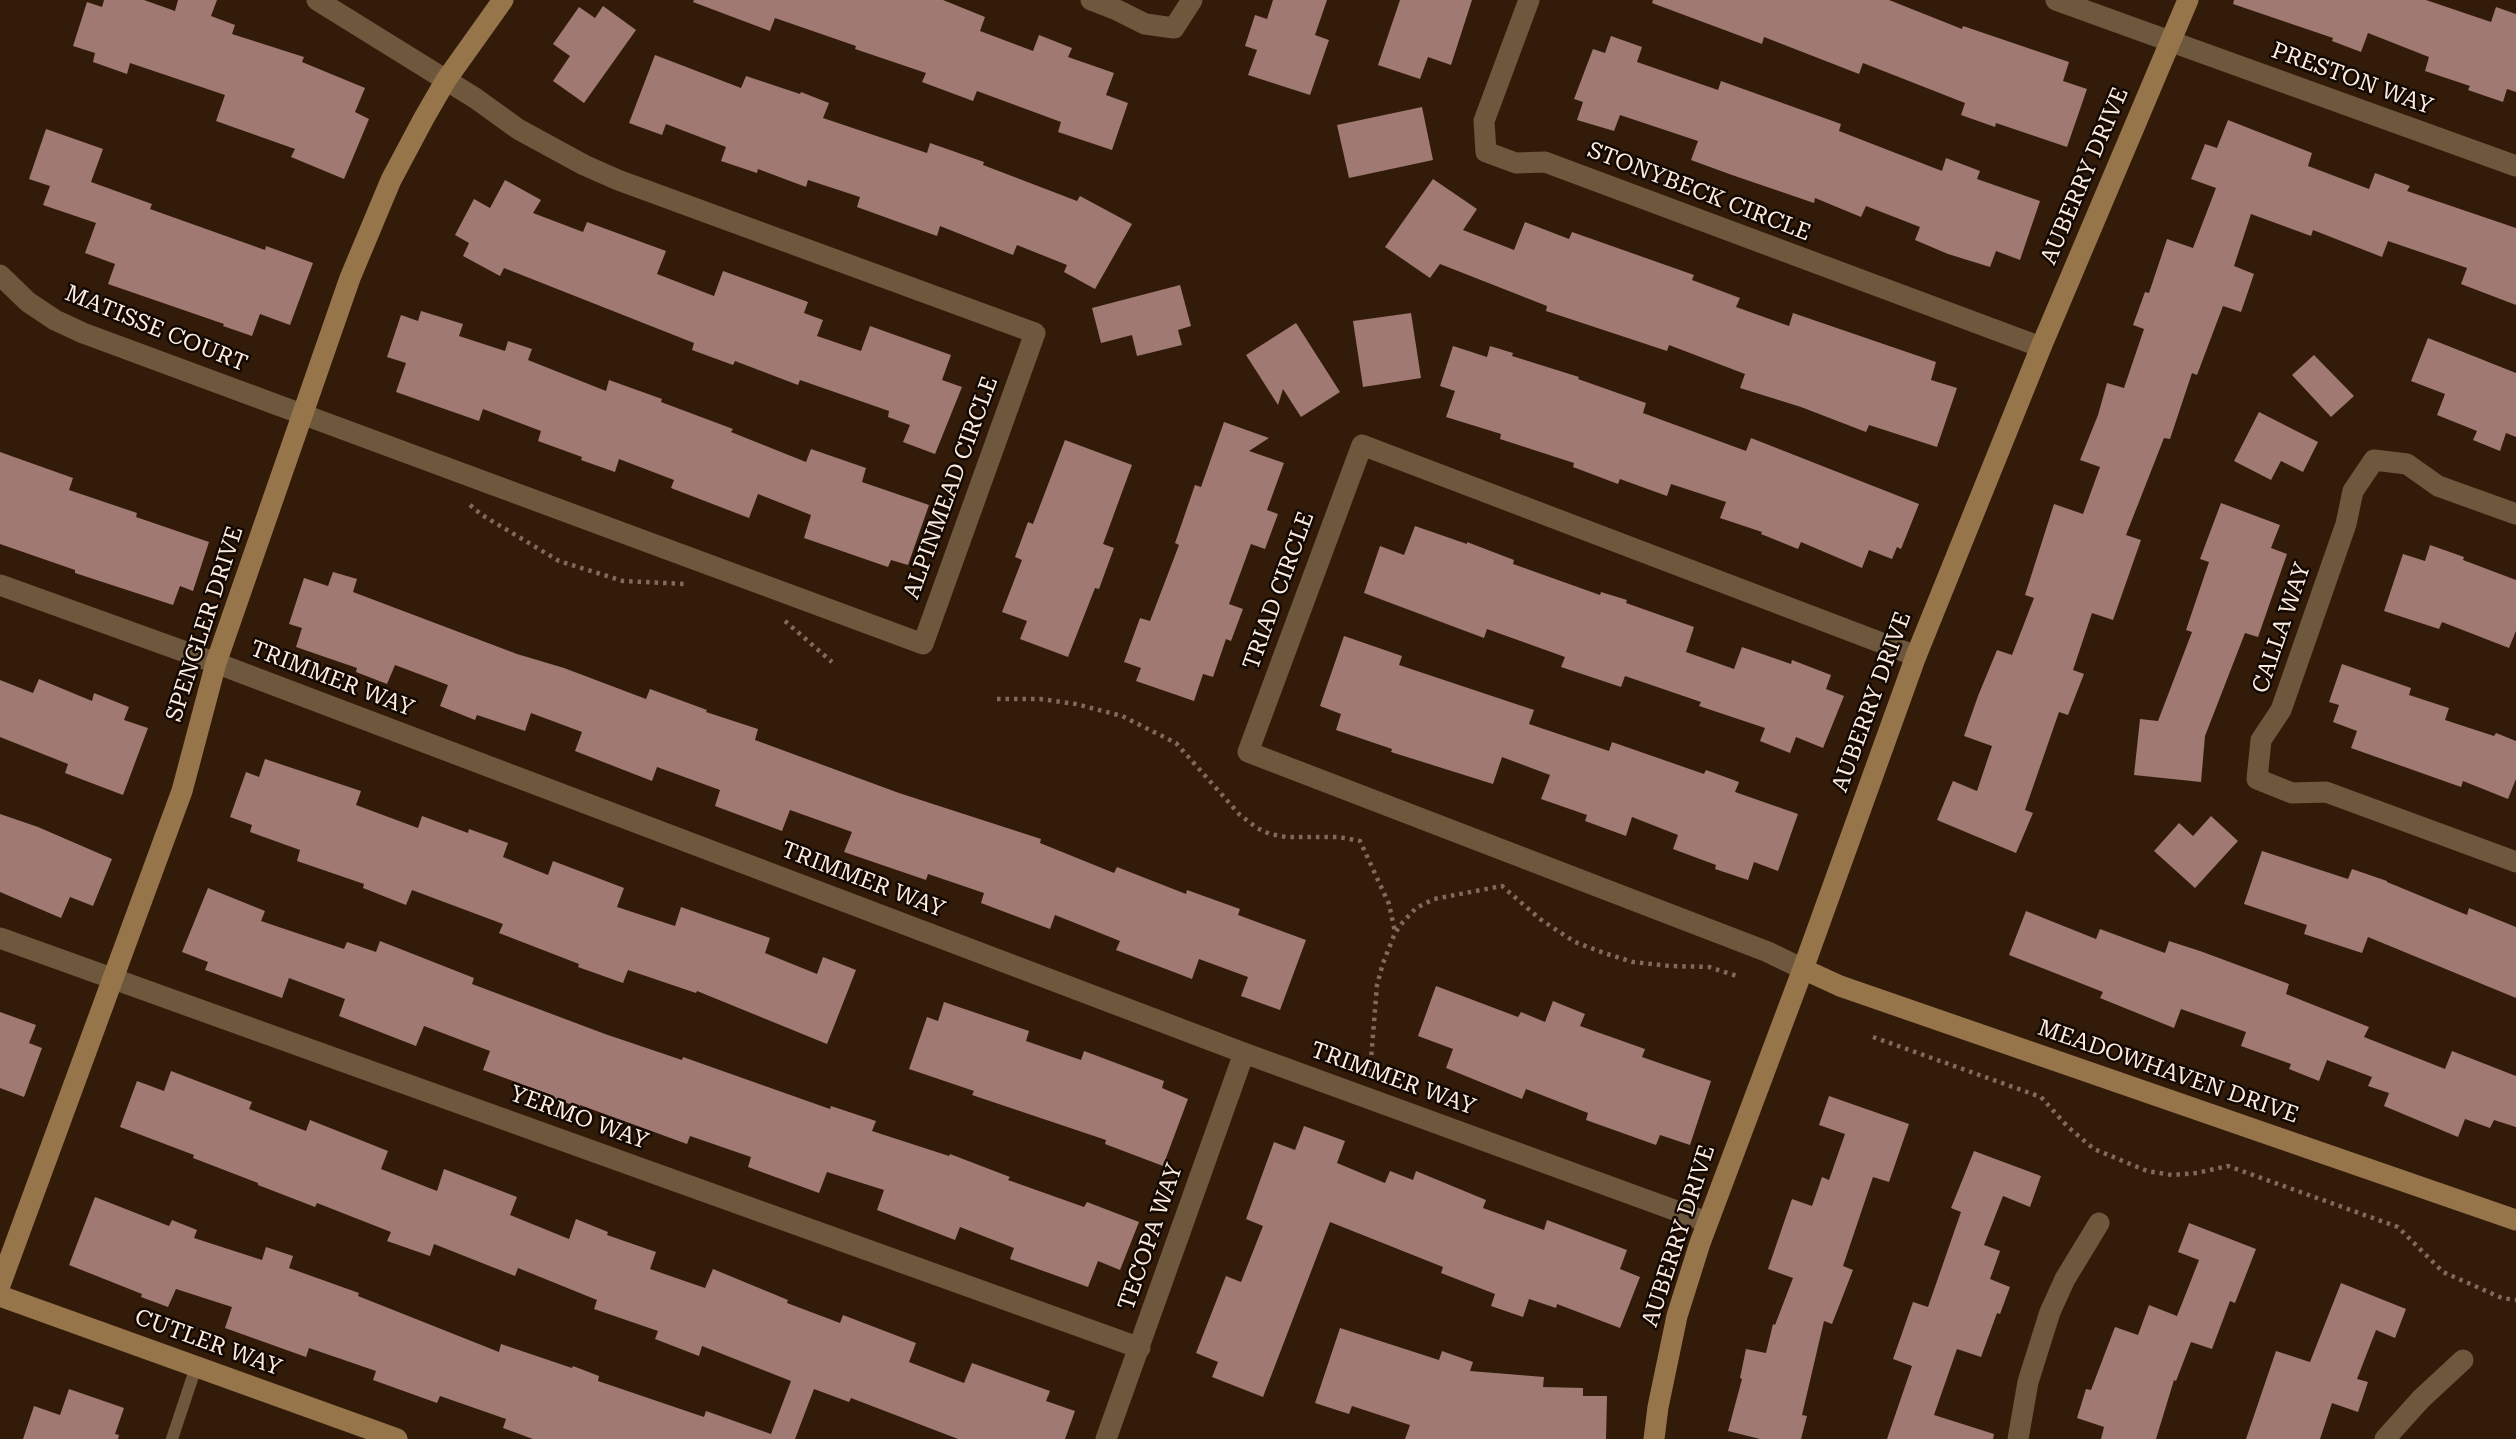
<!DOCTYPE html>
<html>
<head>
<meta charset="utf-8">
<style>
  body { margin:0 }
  canvas { display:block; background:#331b09 }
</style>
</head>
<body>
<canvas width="2516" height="1439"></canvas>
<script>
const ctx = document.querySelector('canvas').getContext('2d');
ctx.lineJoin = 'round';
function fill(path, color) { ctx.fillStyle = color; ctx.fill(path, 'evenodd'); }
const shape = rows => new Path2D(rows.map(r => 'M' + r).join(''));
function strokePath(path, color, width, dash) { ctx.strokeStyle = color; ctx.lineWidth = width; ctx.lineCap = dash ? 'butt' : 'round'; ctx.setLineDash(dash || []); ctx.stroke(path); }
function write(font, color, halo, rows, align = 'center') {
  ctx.font = font + ' "Roboto Serif",serif'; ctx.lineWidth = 5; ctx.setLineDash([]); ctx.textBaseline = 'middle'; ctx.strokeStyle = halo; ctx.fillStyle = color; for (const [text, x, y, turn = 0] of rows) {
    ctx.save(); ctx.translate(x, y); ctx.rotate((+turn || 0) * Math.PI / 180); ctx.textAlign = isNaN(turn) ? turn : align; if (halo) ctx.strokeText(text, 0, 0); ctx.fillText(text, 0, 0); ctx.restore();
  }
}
const building = shape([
  [104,0,144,0,175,11,178,0,217,0,211,16,235,25,232,34,304,57,302,62,365,88,355,112,369,119,344,179,291,157,295,149,216,121,225,95,130,63,127,74,93,62,95,53,73,46,87,2,102,7],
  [694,0,943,0,985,17,980,31,1033,51,1039,35,1072,48,1068,57,1114,73,1106,95,1128,103,1112,150,1058,132,1061,122,977,91,973,101,922,82,926,73,855,49,856,46,775,18,770,31,693,2],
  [1273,0,1327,0,1315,35,1329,40,1310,95,1248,75,1257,50,1245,46,1255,15,1267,19],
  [1400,0,1472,0,1451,65,1428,57,1420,79,1378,65],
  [1653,0,1889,0,1962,29,1963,26,2069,62,2063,81,2087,89,2067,147,1996,123,1995,127,1961,115,1965,103,1863,63,1859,74,1764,37,1762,44,1652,3],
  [2234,0,2426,0,2491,22,2496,7,2516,14,2516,92,2507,89,2503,102,2468,90,2470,86,2425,71,2429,57,2368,33,2361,52,2332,41,2333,38,2233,4],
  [603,6,636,30,584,103,553,81,570,56,553,44,579,7,595,18],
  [1611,36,1642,47,1637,62,1718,90,1721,81,1841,124,1839,131,1942,171,1946,158,1980,171,1977,179,2040,201,2020,260,1996,251,1990,267,1948,254,1915,240,1920,227,1866,206,1861,217,1815,198,1814,203,1732,175,1691,160,1698,141,1620,115,1614,131,1577,120,1583,102,1574,99,1593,49,1605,53],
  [655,55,741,88,746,76,800,94,801,92,829,103,823,118,927,153,930,143,984,162,983,165,1077,201,1080,196,1132,224,1095,289,1064,272,1067,265,1017,245,1013,255,940,226,937,236,857,207,860,197,808,180,806,187,758,169,757,173,721,161,726,147,666,124,662,135,629,123],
  [1422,107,1433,160,1349,178,1337,125],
  [2228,120,2312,153,2308,166,2369,189,2375,173,2410,186,2407,191,2516,228,2516,305,2461,284,2467,268,2388,241,2382,257,2313,230,2311,236,2251,214,2234,266,2254,274,2241,312,2223,306,2197,375,2192,373,2170,439,2164,438,2126,535,2141,540,2113,620,2092,613,2073,670,2084,674,2068,715,2059,712,2025,810,2033,813,2016,853,1937,820,1953,781,1977,791,1992,746,1964,736,1978,696,1997,650,2012,655,2034,598,2025,595,2054,504,2083,514,2100,467,2080,460,2098,415,2107,383,2124,388,2144,329,2133,325,2145,292,2149,293,2167,239,2193,248,2216,188,2191,179,2205,144,2217,148],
  [46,129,103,149,91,182,152,204,150,209,265,250,266,246,313,263,290,325,260,314,252,336,223,326,224,324,108,284,115,264,85,253,96,223,43,205,50,186,29,179],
  [1433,179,1477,209,1463,230,1514,250,1525,222,1569,239,1572,232,1694,275,1692,280,1740,298,1736,307,1789,326,1793,313,1936,362,1931,380,1957,388,1937,447,1869,425,1866,432,1801,407,1740,388,1745,374,1669,345,1667,351,1546,311,1547,306,1440,264,1430,278,1385,247],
  [505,180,541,200,533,213,583,232,587,222,666,251,657,274,714,296,723,271,808,302,804,313,823,320,817,336,861,351,870,326,951,355,942,380,962,387,935,454,903,442,910,425,888,417,889,411,800,380,798,385,735,361,733,365,692,350,694,343,504,268,500,276,463,256,469,243,455,235,474,199,490,208],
  [1180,285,1191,326,1178,330,1182,345,1137,356,1132,335,1101,343,1092,308],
  [421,311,463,324,459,336,505,351,508,341,532,349,528,360,606,391,609,380,662,399,661,402,733,429,731,432,806,462,811,449,866,468,862,482,929,505,908,565,891,560,888,567,804,538,811,515,758,494,749,518,671,488,674,480,619,459,615,472,581,460,582,457,538,441,541,431,483,409,479,421,396,392,406,363,387,357,401,315,418,321],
  [1411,313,1421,378,1363,387,1353,321],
  [1296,323,1340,392,1301,417,1283,389,1278,405,1246,355],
  [2428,338,2516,373,2516,437,2506,433,2500,451,2473,440,2477,431,2437,415,2445,394,2411,381],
  [1453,346,1487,357,1490,346,1513,353,1512,356,1579,377,1578,379,1646,403,1643,413,1746,451,1751,438,1919,504,1901,549,1897,547,1892,559,1869,550,1862,568,1801,542,1798,549,1761,534,1762,532,1720,518,1726,502,1671,484,1667,496,1620,479,1618,484,1573,467,1574,463,1500,439,1501,434,1446,417,1455,391,1440,386],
  [2314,355,2354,396,2331,417,2292,375],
  [2259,412,2318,442,2303,472,2281,461,2271,480,2234,461],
  [1224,422,1269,438,1249,451,1284,463,1267,510,1278,514,1265,549,1251,544,1229,604,1243,609,1231,641,1226,639,1213,677,1203,674,1194,701,1136,681,1141,668,1124,662,1140,618,1150,621,1179,545,1175,543,1195,485,1201,487],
  [1065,440,1132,465,1103,544,1114,548,1099,589,1095,588,1068,657,1020,639,1027,621,1002,612,1022,560,1015,557,1028,522,1033,524],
  [0,452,73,478,69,490,137,513,136,517,209,542,193,591,180,586,173,605,75,573,75,570,0,544],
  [2221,503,2280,525,2271,548,2287,554,2258,637,2245,633,2205,736,2201,782,2134,775,2140,719,2158,721,2192,632,2186,630,2209,562,2200,559],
  [1415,526,1467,544,1467,542,1514,560,1513,564,1600,595,1601,592,1627,600,1626,603,1694,627,1686,652,1734,669,1742,647,1791,664,1792,660,1831,675,1826,689,1844,696,1823,748,1796,737,1790,753,1760,741,1765,728,1699,706,1701,702,1625,676,1621,687,1561,667,1565,657,1487,629,1484,638,1364,593,1380,546,1404,555],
  [2430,545,2464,557,2463,560,2516,580,2516,631,2509,648,2442,622,2439,629,2384,611,2403,554,2425,561],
  [333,572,357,579,353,592,517,654,564,668,646,699,650,689,707,710,706,712,758,729,755,740,899,793,1041,839,1040,843,1114,873,1117,867,1186,894,1187,890,1240,909,1238,915,1306,940,1280,1010,1241,996,1248,977,1199,959,1192,979,1116,950,1120,941,1055,915,1050,929,981,903,984,893,928,874,926,880,844,852,852,832,790,810,782,831,715,806,720,790,657,767,652,781,575,751,582,732,531,713,525,731,477,715,475,720,440,706,448,685,395,665,387,684,356,672,357,668,296,647,302,628,289,624,304,578,328,586],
  [1344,636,1402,656,1399,665,1534,710,1529,724,1609,751,1612,742,1704,774,1706,770,1739,782,1735,792,1798,814,1778,871,1754,862,1748,880,1715,869,1716,865,1673,849,1678,835,1632,817,1626,836,1585,821,1587,815,1541,799,1550,775,1502,757,1493,784,1391,752,1392,749,1336,730,1341,714,1320,706],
  [2342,664,2411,688,2409,695,2449,708,2445,720,2494,736,2496,733,2516,741,2516,779,2508,799,2463,781,2461,787,2351,748,2357,731,2333,722,2339,705,2329,702],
  [39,679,92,701,94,693,129,707,124,720,148,728,123,795,65,773,68,764,0,737,0,680,33,693],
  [265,759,361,791,356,805,418,828,422,816,468,833,469,829,508,843,503,857,548,875,553,861,624,888,617,907,675,926,681,907,770,938,765,953,817,974,823,957,856,970,827,1044,697,991,696,993,628,970,623,983,578,967,579,964,499,933,503,924,412,890,406,905,363,888,364,884,297,861,300,850,250,832,252,825,230,817,246,772,259,777],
  [0,814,38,827,112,859,93,906,70,897,61,918,0,892],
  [2211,816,2238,841,2195,888,2154,851,2179,823,2193,836],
  [2262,851,2348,879,2352,869,2387,881,2387,882,2467,915,2469,908,2516,927,2516,998,2368,937,2362,953,2304,934,2307,925,2244,904],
  [208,888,265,911,261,921,344,949,347,942,376,952,380,941,474,978,472,984,605,1034,682,1060,683,1057,830,1109,831,1106,876,1121,872,1131,949,1156,950,1154,1010,1177,1008,1180,1084,1207,1087,1202,1139,1222,1120,1270,1098,1261,1088,1287,1010,1259,1014,1248,960,1227,955,1240,877,1210,884,1190,827,1172,819,1193,748,1167,751,1157,690,1136,687,1144,580,1105,580,1107,553,1099,554,1096,483,1070,490,1051,424,1026,416,1046,339,1016,345,999,289,978,282,998,205,970,208,962,182,952],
  [2026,911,2096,939,2100,929,2165,953,2169,941,2200,951,2289,984,2286,994,2369,1027,2364,1037,2445,1069,2452,1051,2516,1076,2516,1127,2494,1120,2490,1128,2465,1119,2458,1137,2384,1106,2389,1093,2368,1086,2372,1077,2327,1060,2319,1081,2289,1069,2291,1064,2241,1046,2246,1032,2181,1009,2174,1028,2100,998,2103,992,2009,955],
  [1436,986,1518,1017,1521,1012,1545,1022,1553,1001,1585,1014,1580,1026,1645,1049,1642,1057,1711,1081,1690,1145,1660,1135,1656,1145,1586,1120,1588,1113,1526,1089,1522,1099,1446,1068,1453,1049,1418,1036],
  [944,1002,1029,1031,1026,1041,1081,1060,1084,1051,1164,1081,1162,1088,1188,1099,1163,1166,1105,1144,1106,1140,972,1095,974,1091,909,1069,927,1017,938,1021],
  [0,1012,36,1025,29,1043,42,1048,24,1097,0,1088],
  [171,1071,252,1102,249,1109,306,1131,310,1120,388,1151,381,1169,437,1191,444,1169,517,1197,510,1215,569,1239,576,1219,608,1232,607,1235,656,1252,650,1269,705,1288,713,1269,788,1300,787,1303,840,1323,843,1315,916,1343,909,1362,964,1383,972,1363,1050,1391,1046,1401,1075,1411,1065,1439,958,1439,851,1398,849,1402,814,1389,795,1439,533,1439,503,1428,506,1419,440,1396,437,1403,373,1380,376,1371,309,1348,306,1357,225,1328,232,1307,176,1289,168,1307,141,1297,142,1294,69,1265,95,1197,169,1226,172,1220,197,1230,194,1238,262,1260,266,1247,293,1256,289,1268,359,1293,358,1296,499,1352,501,1344,572,1368,573,1366,599,1376,598,1381,704,1417,706,1411,771,1434,791,1381,702,1346,699,1356,655,1339,658,1331,594,1309,597,1300,518,1268,515,1276,434,1244,430,1256,387,1241,391,1232,317,1203,315,1207,258,1185,258,1183,193,1158,194,1155,120,1127,137,1081,164,1091],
  [1829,1096,1909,1124,1889,1182,1873,1177,1843,1266,1853,1270,1832,1324,1824,1321,1802,1415,1807,1416,1801,1439,1760,1439,1728,1431,1742,1379,1740,1378,1746,1349,1766,1353,1773,1324,1775,1325,1793,1278,1768,1269,1792,1199,1812,1206,1822,1177,1829,1180,1845,1134,1819,1125],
  [1304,1126,1345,1141,1337,1163,1385,1183,1390,1171,1413,1180,1416,1171,1486,1200,1483,1208,1544,1230,1547,1220,1627,1250,1620,1269,1640,1277,1620,1328,1557,1304,1556,1308,1529,1299,1523,1317,1491,1306,1495,1294,1441,1273,1443,1267,1330,1222,1263,1397,1212,1377,1218,1362,1196,1353,1226,1276,1241,1282,1263,1226,1246,1219,1274,1142,1295,1150],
  [1974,1151,2041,1176,2030,1207,2003,1196,1984,1245,2000,1251,1990,1279,2010,1287,2000,1314,1997,1313,1981,1357,1957,1349,1934,1415,1994,1434,1993,1439,1887,1439,1912,1366,1893,1359,1913,1302,1928,1307,1961,1212,1951,1208],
  [2189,1223,2256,1249,2235,1303,2230,1301,2212,1349,2191,1342,2176,1381,2174,1380,2156,1439,2101,1439,2104,1427,2077,1418,2086,1389,2091,1390,2115,1327,2138,1335,2149,1305,2177,1316,2199,1260,2178,1252],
  [2341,1283,2406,1309,2395,1338,2376,1330,2357,1379,2368,1382,2358,1412,2332,1403,2320,1439,2246,1439,2276,1351,2310,1362],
  [1340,1328,1439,1360,1442,1351,1473,1362,1470,1371,1544,1377,1543,1387,1583,1388,1583,1396,1607,1396,1606,1439,1405,1439,1410,1425,1352,1406,1349,1414,1315,1403],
  [69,1389,124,1408,115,1434,119,1435,118,1439,23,1439,34,1406,60,1415]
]);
const path = shape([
  [470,505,482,515,559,561,623,581,686,584],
  [785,621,832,662],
  [997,699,1040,699,1076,704,1122,716,1176,743,1240,815,1257,828,1270,834,1286,837,1339,837,1360,841,1389,904,1395,932],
  [1873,1037,2041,1097,2068,1127,2094,1149,2147,1171,2172,1175,2197,1173,2228,1166,2398,1227,2443,1272,2502,1298,2516,1300],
  [1370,1072,1377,985,1383,963,1395,933,1403,922,1416,908,1434,899,1502,886,1540,919,1558,931,1575,942,1604,953,1633,962,1670,966,1709,967,1737,976]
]);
const lane = shape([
  [172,1439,196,1367]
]);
const street = shape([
  [1091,0,1117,10,1145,24,1174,28,1192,0],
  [1529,0,1484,121,1486,152,1516,163,1545,162,2041,347],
  [2056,0,2516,166],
  [0,275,28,302,55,320,83,333,923,644,1035,333,618,180,584,165,518,129,475,98,317,0],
  [2516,514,2438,486,2407,464,2374,460,2353,491,2346,524,2281,710,2261,740,2257,779,2292,793,2326,792,2516,862],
  [0,585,216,663,1244,1053,1707,1222],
  [0,938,1140,1348],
  [1803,969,1768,952,1248,752,1362,445,1916,656],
  [1106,1439,1244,1053],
  [2018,1439,2028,1382,2050,1312,2065,1279,2099,1223],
  [2385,1439,2421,1399,2463,1360]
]);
const secondary = shape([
  [1803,969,1840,986,2516,1220],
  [0,1285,182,791,216,663,350,278,391,180,424,118,446,80,503,0],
  [0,1296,397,1439],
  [1654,1439,1658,1407,1677,1316,1700,1243,1803,969,1916,656,2041,347,2188,0]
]);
const streetNames = [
  ["PRESTON WAY",2352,79,20],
  ["AUBERRY DRIVE",2085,176,-67],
  ["STONYBECK CIRCLE",1699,192,21],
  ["MATISSE COURT",156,329,22],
  ["ALPINMEAD CIRCLE",951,488,-70],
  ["TRIAD CIRCLE",1279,591,-70],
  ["SPENGLER DRIVE",205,624,-72],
  ["CALLA WAY",2282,628,-71],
  ["TRIMMER WAY",332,679,21],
  ["AUBERRY DRIVE",1872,702,-70],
  ["TRIMMER WAY",863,880,21],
  ["MEADOWHAVEN DRIVE",2168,1072,19],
  ["TRIMMER WAY",1393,1079,20],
  ["YERMO WAY",579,1118,20],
  ["AUBERRY DRIVE",1679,1236,-72],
  ["TECOPA WAY",1151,1237,-71],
  ["CUTLER WAY",208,1343,20]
];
fill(building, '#9f7972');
strokePath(path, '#806a5b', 4.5, [3.5, 5]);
strokePath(lane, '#6d573d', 12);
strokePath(street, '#6d573d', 21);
strokePath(secondary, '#97754b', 21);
write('23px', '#feece1', '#130903', streetNames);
</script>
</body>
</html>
